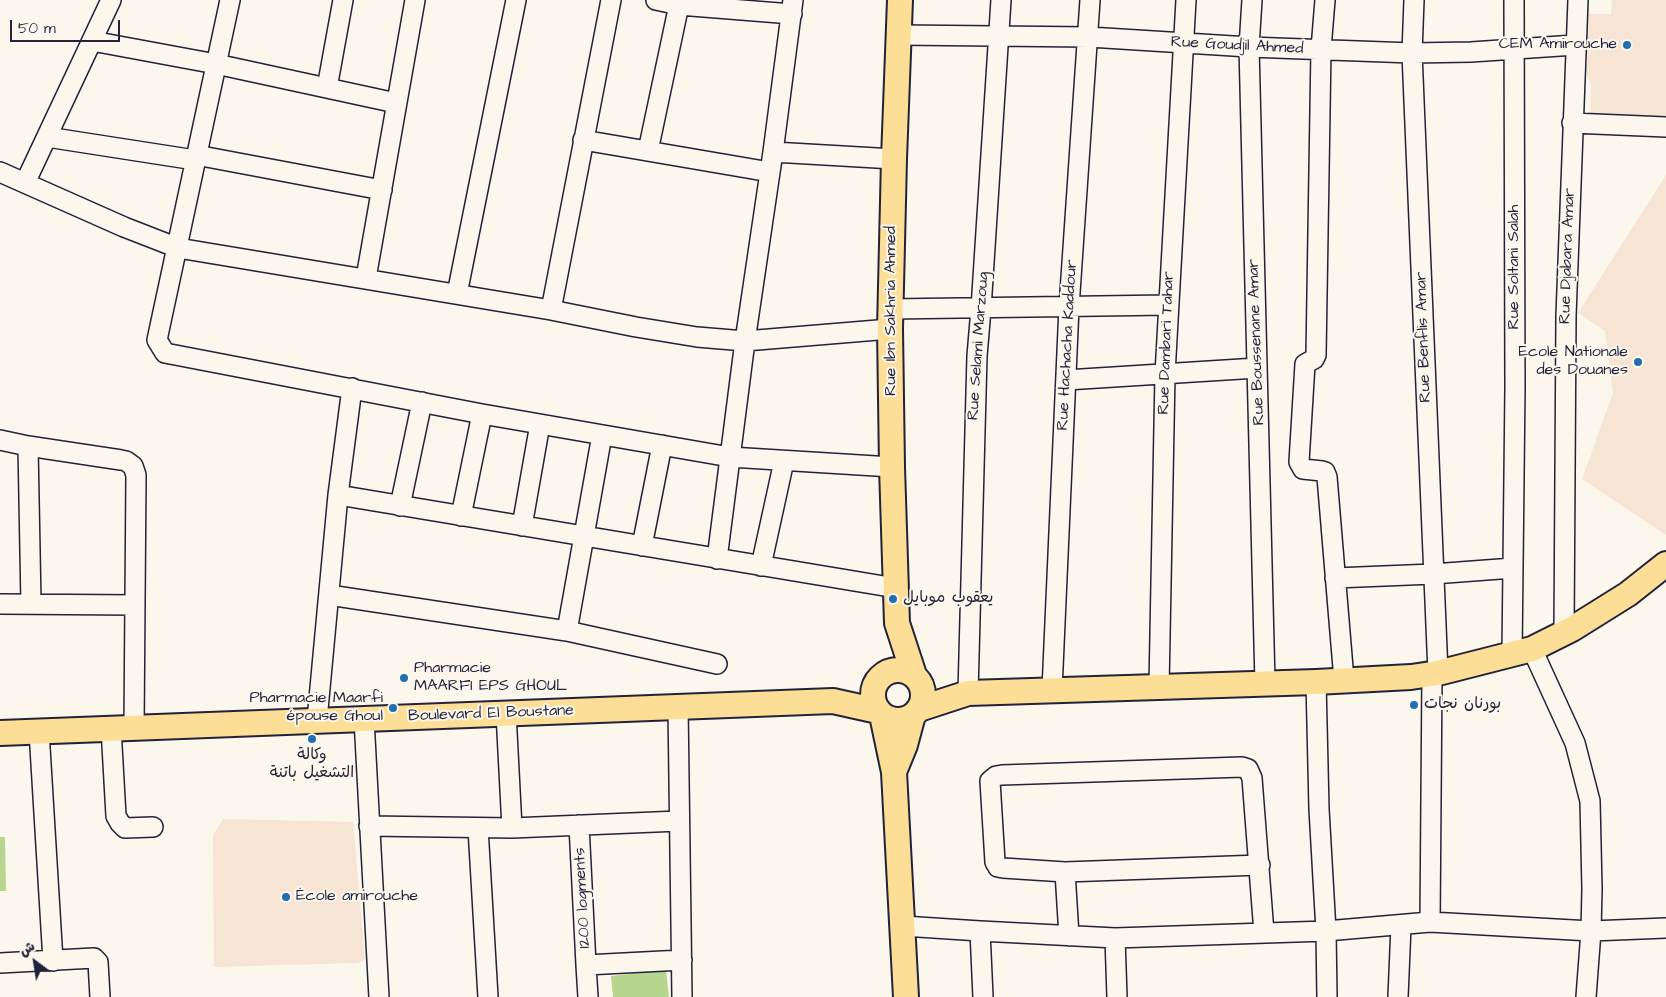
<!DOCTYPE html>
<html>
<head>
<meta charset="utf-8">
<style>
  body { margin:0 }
  #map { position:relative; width:1666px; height:997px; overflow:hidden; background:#fbf7ec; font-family:"Architects Daughter","Playpen Sans Arabic",sans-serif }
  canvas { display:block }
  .north { position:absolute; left:10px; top:937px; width:50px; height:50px; -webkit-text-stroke:4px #fbf7ec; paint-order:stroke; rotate:329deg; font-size:14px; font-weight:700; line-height:20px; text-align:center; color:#22223b }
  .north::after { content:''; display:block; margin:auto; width:18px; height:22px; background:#22223b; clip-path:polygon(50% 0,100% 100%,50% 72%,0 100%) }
  .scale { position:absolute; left:10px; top:20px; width:110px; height:22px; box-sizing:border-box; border:2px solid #22223b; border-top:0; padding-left:6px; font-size:15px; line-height:18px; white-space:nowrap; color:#22223b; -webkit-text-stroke:4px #fbf7ec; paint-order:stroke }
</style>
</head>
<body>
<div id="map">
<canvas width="1666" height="997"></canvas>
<div class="north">ش</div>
<div class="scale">50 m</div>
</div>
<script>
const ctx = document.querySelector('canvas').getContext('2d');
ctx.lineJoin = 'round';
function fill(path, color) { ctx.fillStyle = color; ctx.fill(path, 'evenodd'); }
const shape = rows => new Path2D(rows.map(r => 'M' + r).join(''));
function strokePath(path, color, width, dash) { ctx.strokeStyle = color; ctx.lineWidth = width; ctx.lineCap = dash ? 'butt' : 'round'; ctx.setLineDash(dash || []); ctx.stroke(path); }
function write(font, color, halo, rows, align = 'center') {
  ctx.font = font + ' "Architects Daughter","Playpen Sans Arabic",sans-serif'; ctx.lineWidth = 4; ctx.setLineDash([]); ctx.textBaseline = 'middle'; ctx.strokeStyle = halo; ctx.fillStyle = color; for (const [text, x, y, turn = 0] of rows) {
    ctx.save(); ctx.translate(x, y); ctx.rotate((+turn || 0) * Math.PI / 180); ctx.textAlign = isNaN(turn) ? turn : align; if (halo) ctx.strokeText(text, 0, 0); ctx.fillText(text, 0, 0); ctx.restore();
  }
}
const built = shape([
  [1612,0,1666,0,1666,122,1590,120,1591,84,1587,75,1588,14,1611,14],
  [1666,175,1666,535,1582,479,1613,393,1605,331,1578,313],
  [223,819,353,822,365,959,358,963,214,967,213,835]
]);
const green = shape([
  [0,837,5,837,6,891,0,891],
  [666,970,669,997,613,997,611,976]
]);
const minor = shape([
  [230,0,157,340,165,353,482,414,730,457,892,467],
  [656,0,679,5,792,14],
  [1252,0,1249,47,1265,683],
  [1325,0,1321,49,1316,355,1314,359,1305,364,1299,462,1303,469,1322,471,1325,472,1327,477,1344,680],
  [1414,0,1412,53,1438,673],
  [899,35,1089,37,1249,47,1412,53,1471,52,1575,45],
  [92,41,216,64,396,103],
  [327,88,343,0],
  [1572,123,1666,127],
  [47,137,195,160],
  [583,140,770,172],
  [648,151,680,0],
  [773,152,894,159],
  [196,155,382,190],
  [0,172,124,227,178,248,551,310,636,327,697,337,745,341,890,329],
  [25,183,111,0],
  [366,278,415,0],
  [457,294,516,0],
  [891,309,1168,305],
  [551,310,611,0],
  [1066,380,1257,368],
  [0,440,28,446,121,460,126,461,133,466,136,475,134,728],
  [28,446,31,604],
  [338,495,896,588],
  [400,506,422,402],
  [461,516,482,414],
  [522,526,540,424],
  [642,546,662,445],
  [717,559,745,341,773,152,793,0],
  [761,566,784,461],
  [1335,578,1433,574,1513,568],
  [329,595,567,631,717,664],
  [0,604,135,605],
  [567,631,602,435],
  [1564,632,1566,316,1578,0],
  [1532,649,1575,743,1590,801,1592,889,1591,931,1586,997],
  [1512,655,1515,387,1514,0],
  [1316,682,1319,809,1326,931,1327,997],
  [1159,687,1165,374,1186,0],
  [1052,690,1069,307,1090,0],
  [968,693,977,356,981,309,1001,0],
  [678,706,682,997],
  [506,713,512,828],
  [364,719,379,997],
  [317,720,338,495,352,388],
  [111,728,116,816,120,823,125,828,153,827],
  [39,731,53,961],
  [579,825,586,965,682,960],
  [369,826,512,828,679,821],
  [478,828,488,997],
  [1065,872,1260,865],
  [1430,922,1432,674],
  [903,926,980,931,1115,938,1326,931,1430,922,1591,931,1666,928],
  [980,931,983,997],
  [1069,936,1065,872,1003,868,998,867,995,862,990,781,996,776,1002,775,1242,767,1248,769,1252,778,1264,933],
  [1115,938,1117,997],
  [0,963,94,958,98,962,100,997],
  [586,965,588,997],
  [1398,997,1401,926]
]);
const major = shape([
  [900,0,894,159,890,329,892,467,897,623,914,675],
  '873 695a25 25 0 1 1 50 0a25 25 0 1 1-50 0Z',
  [919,709,968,693,1316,682,1411,677,1438,673,1532,649,1572,629,1628,594,1666,564],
  [882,715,894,772,906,997],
  [0,733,833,701,878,711],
  [894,772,905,745,913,715]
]);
const markers = [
  [1627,45,5,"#1f6fb2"],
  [1638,362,5,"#1f6fb2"],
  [893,599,5,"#1f6fb2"],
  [404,678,5,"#1f6fb2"],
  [1414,705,5,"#1f6fb2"],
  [393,708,5,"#1f6fb2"],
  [312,739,5,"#1f6fb2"],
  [286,897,5,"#1f6fb2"]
];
const poiNames = [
  ["CEM Amirouche",1617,45,"right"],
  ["Ecole Nationale",1628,353,"right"],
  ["des Douanes",1628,371,"right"],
  ["يعقوب موبايل",903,599],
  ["Pharmacie",414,669],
  ["MAARFI EPS GHOUL",414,687],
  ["Pharmacie Maarfi",383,699,"right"],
  ["épouse Ghoul",383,717,"right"],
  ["بورنان نجات",1424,705],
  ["وكالة",312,756,"center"],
  ["التشغيل باتنة",312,774,"center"],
  ["École amirouche",296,897]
];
const streetNames = [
  ["Rue Goudjil Ahmed",1237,46,3],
  ["Rue Djabara Amar",1568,256,-88],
  ["Rue Soltani Salah",1515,267,-90],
  ["Rue Ibn Sakhria Ahmed",892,311,-90],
  ["Rue Benflis Amar",1424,337,-92],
  ["Rue Boussenane Amar",1257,342,-92],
  ["Rue Dambari Tahar",1167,343,-88],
  ["Rue Hachacha Kaddour",1068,345,-87],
  ["Rue Selami Marzoug",979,346,-86],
  ["Boulevard El Boustane",491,714,-2],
  ["1200 logments",583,898,-93]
];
fill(built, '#f6e4d4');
fill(green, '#b6d58e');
strokePath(minor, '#22223b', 22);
strokePath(major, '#22223b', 28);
strokePath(minor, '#fbf7ec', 19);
strokePath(major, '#fdde96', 24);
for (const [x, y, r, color] of markers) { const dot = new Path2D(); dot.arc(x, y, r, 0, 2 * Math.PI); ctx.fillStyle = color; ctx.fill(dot); strokePath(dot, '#fbf7ec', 2); }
write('16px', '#22223b', '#fbf7ec', poiNames, 'left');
write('16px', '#22223b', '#fbf7ec', streetNames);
</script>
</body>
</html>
